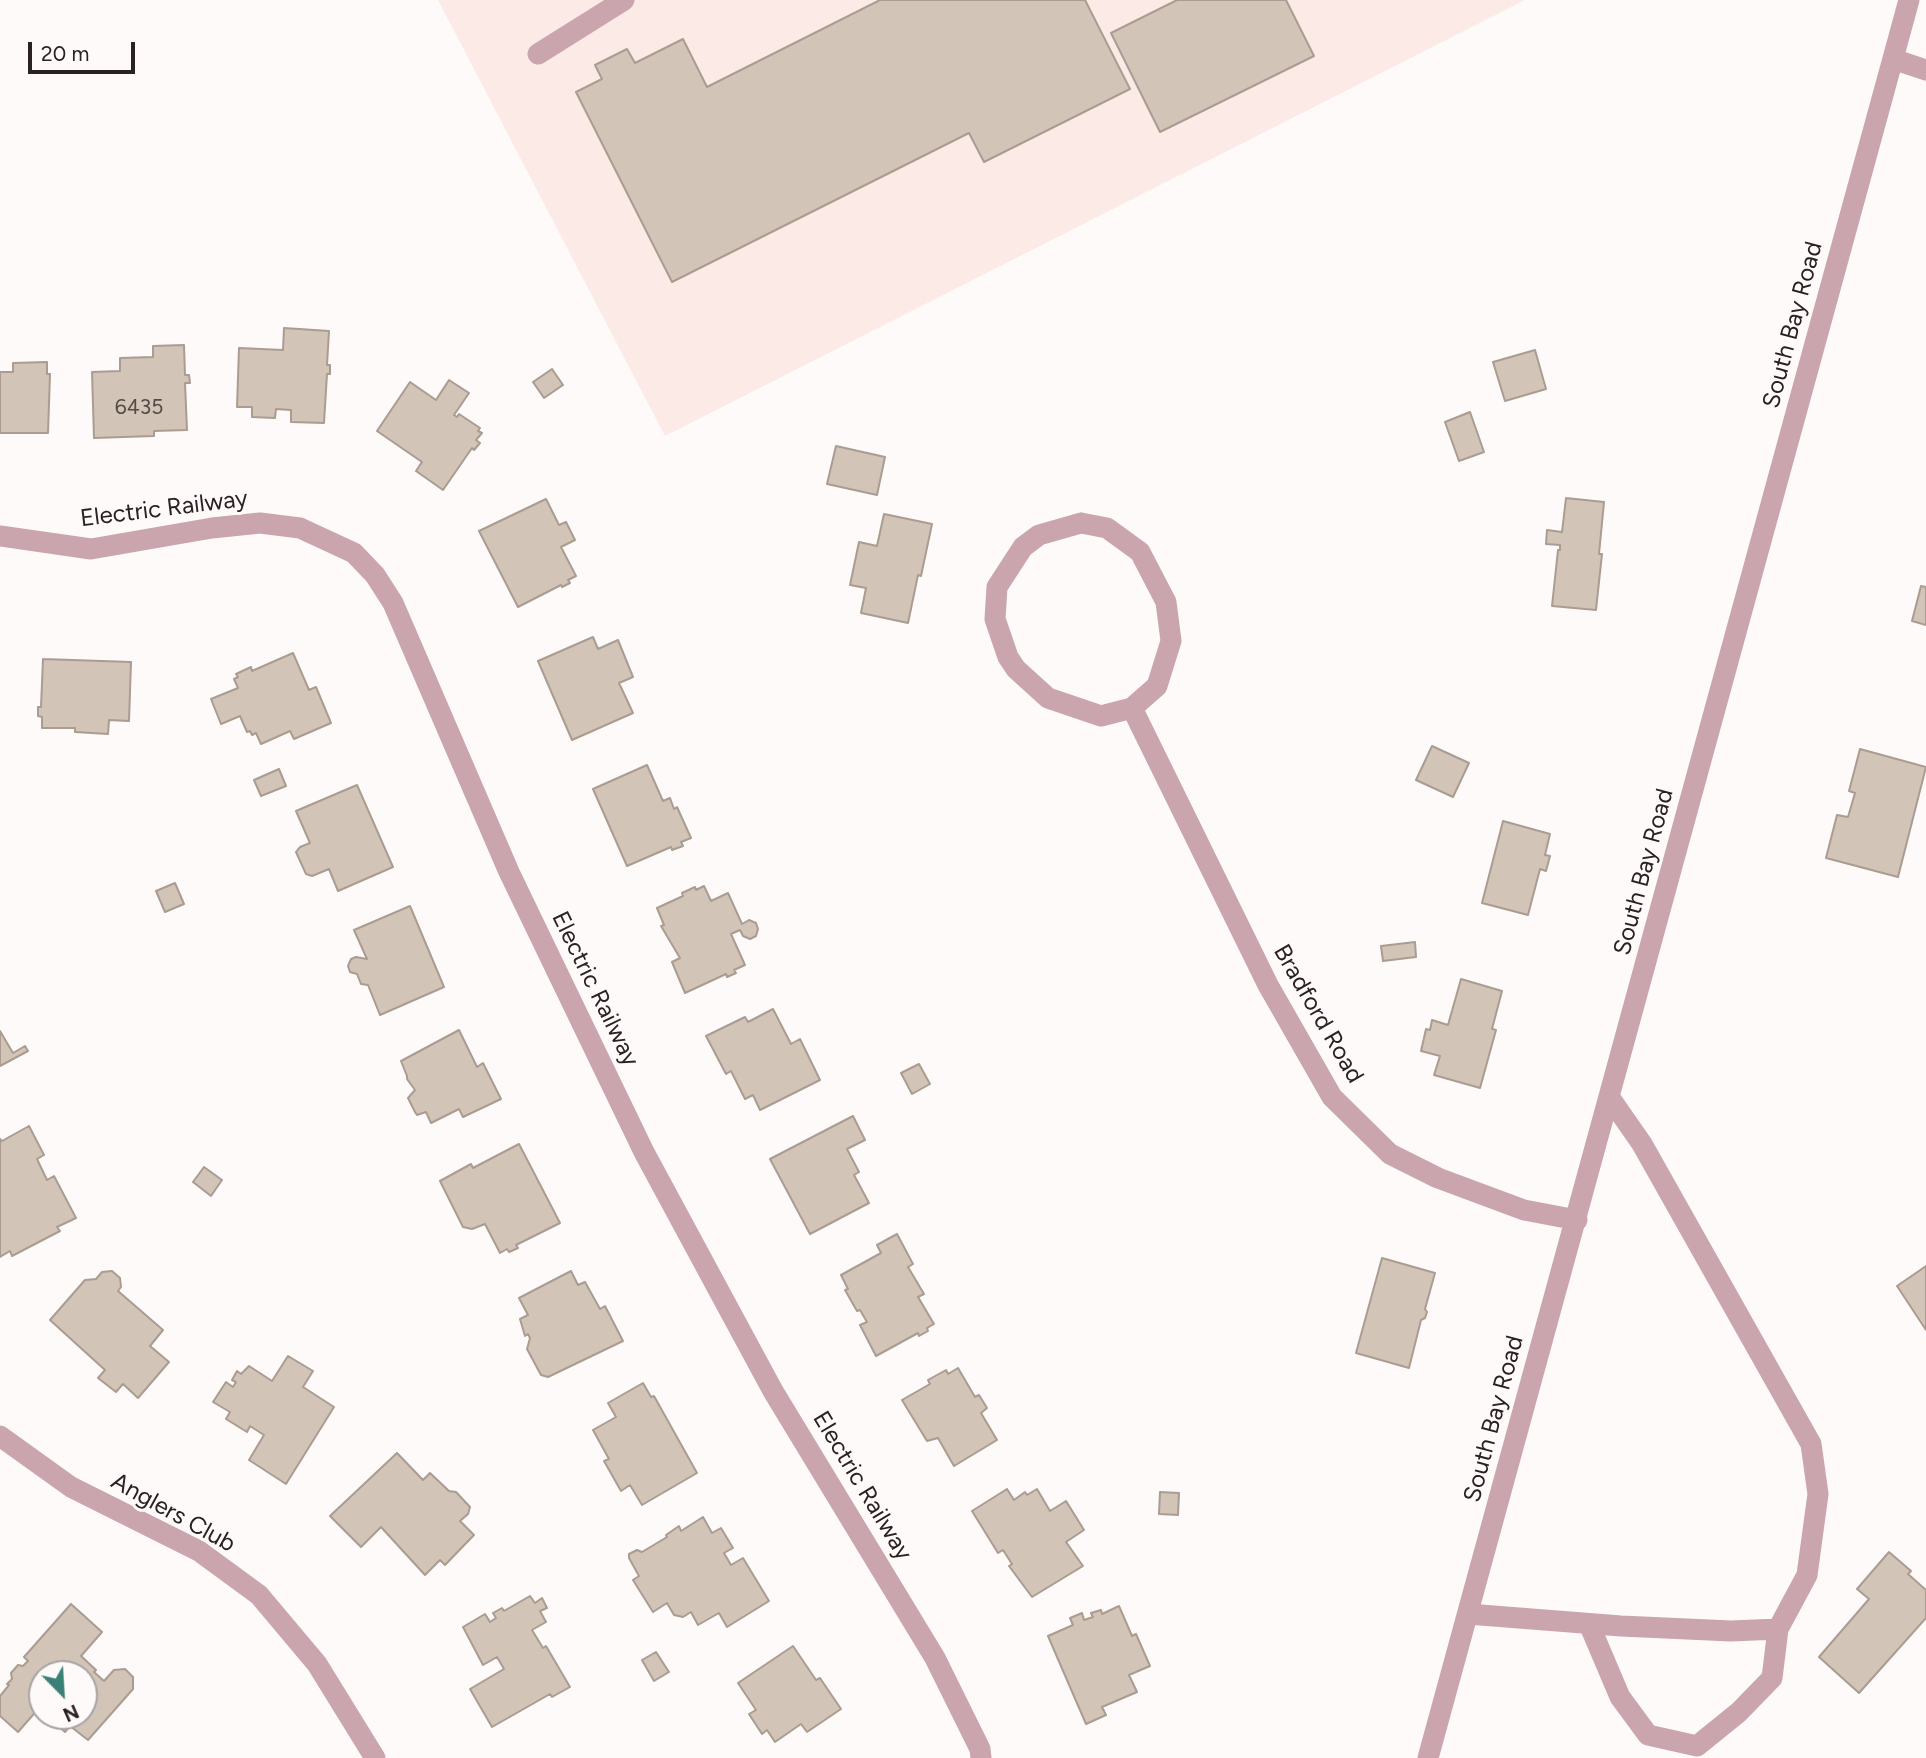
<!DOCTYPE html>
<html>
<head>
<meta charset="utf-8">
<style>
  body { margin:0 }
  #map { position:relative; width:1926px; height:1758px; overflow:hidden; background:#fefaf9; font-family:Figtree,sans-serif }
  canvas { display:block }
  .north { position:absolute; left:28px; top:1660px; width:70px; height:70px; box-sizing:border-box; background:#fefaf9; border:2px solid #a9a4a2; border-radius:50%; rotate:156deg; font-size:19px; font-weight:700; line-height:28px; text-align:center; color:#292220 }
  .north::after { content:''; display:block; margin:auto; width:24px; height:32px; background:#3b8076; clip-path:polygon(50% 0,100% 100%,50% 72%,0 100%) }
  .scale { position:absolute; left:28px; top:42px; width:107px; height:32px; box-sizing:border-box; border:4px solid #292220; border-top:0; padding-left:9px; font-size:21px; line-height:24px; white-space:nowrap; color:#292220; -webkit-text-stroke:5px #fefaf9; paint-order:stroke }
</style>
</head>
<body>
<div id="map">
<canvas width="1926" height="1758"></canvas>
<div class="north">N</div>
<div class="scale">20 m</div>
</div>
<script>
const ctx = document.querySelector('canvas').getContext('2d');
ctx.lineJoin = 'round';
function fill(path, color) { ctx.fillStyle = color; ctx.fill(path, 'evenodd'); }
const shape = rows => new Path2D(rows.map(r => 'M' + r).join(''));
function strokePath(path, color, width, dash) { ctx.strokeStyle = color; ctx.lineWidth = width; ctx.lineCap = dash ? 'butt' : 'round'; ctx.setLineDash(dash || []); ctx.stroke(path); }
function write(font, color, halo, rows, align = 'center') {
  ctx.font = font + ' Figtree,sans-serif'; ctx.lineWidth = 6; ctx.setLineDash([]); ctx.textBaseline = 'middle'; ctx.strokeStyle = halo; ctx.fillStyle = color; for (const [text, x, y, turn = 0] of rows) {
    ctx.save(); ctx.translate(x, y); ctx.rotate((+turn || 0) * Math.PI / 180); ctx.textAlign = isNaN(turn) ? turn : align; if (halo) ctx.strokeText(text, 0, 0); ctx.fillText(text, 0, 0); ctx.restore();
  }
}
const built = shape([
  [438,0,1525,0,665,436]
]);
const building = shape([
  [880,0,1085,0,1130,89,984,162,969,133,672,282,576,92,602,79,595,65,627,49,635,63,683,39,707,87,880,0],
  [1177,0,1286,0,1314,56,1160,132,1111,33,1177,0],
  [284,328,329,331,327,365,330,365,330,374,327,374,324,423,291,422,291,410,276,409,275,418,252,417,252,407,237,407,239,348,283,350,284,328],
  [184,345,185,375,189,375,190,383,185,383,187,430,154,431,154,436,94,438,92,372,120,371,120,358,153,357,153,346,184,345],
  [1535,350,1546,389,1505,401,1493,362,1535,350],
  [47,362,47,374,50,374,48,433,0,433,0,372,13,372,13,363,47,362],
  [552,369,563,385,544,398,533,382,552,369],
  [449,380,469,393,454,415,457,417,459,414,480,428,478,431,482,433,476,440,480,443,474,450,472,448,443,490,416,471,422,462,377,431,410,382,436,400,449,380],
  [1470,412,1484,452,1459,461,1445,422,1470,412],
  [836,446,885,457,877,495,827,484,836,446],
  [1566,498,1604,502,1599,554,1602,554,1596,610,1552,606,1558,550,1560,550,1560,545,1546,544,1547,530,1562,532,1566,498],
  [546,499,559,525,566,522,575,540,561,547,576,576,568,580,570,583,562,587,561,585,518,607,479,531,546,499],
  [884,514,932,524,921,576,918,575,908,623,861,613,866,588,850,585,859,542,877,546,884,514],
  [1921,586,1926,587,1926,625,1912,621,1921,586],
  [593,637,598,649,618,640,633,677,619,683,633,713,572,740,538,661,593,637],
  [293,653,309,690,316,687,331,723,294,739,290,731,261,744,256,733,252,735,250,731,247,732,240,716,221,724,211,699,238,688,234,679,238,677,236,674,251,667,252,671,293,653],
  [43,659,131,662,129,721,109,720,108,734,75,732,75,728,42,728,42,717,38,716,38,707,41,707,43,659],
  [1432,746,1469,763,1453,797,1416,780,1432,746],
  [1860,749,1926,767,1898,877,1826,858,1837,815,1848,817,1855,793,1849,791,1860,749],
  [647,765,663,801,670,798,674,809,677,807,691,838,681,842,683,846,672,850,671,847,627,866,593,789,647,765],
  [279,769,286,786,261,796,254,780,279,769],
  [357,785,393,867,338,891,329,869,312,876,306,874,296,852,300,847,310,843,296,811,357,785],
  [1503,821,1550,834,1545,855,1550,856,1546,871,1540,869,1528,915,1482,903,1503,821],
  [175,883,184,904,165,912,156,891,175,883],
  [704,886,711,901,728,893,742,924,749,920,756,923,758,929,756,936,750,939,743,936,740,930,731,934,745,965,734,970,736,973,727,977,726,974,685,993,672,962,680,958,661,926,664,925,657,908,683,896,682,893,695,887,696,890,704,886],
  [410,906,444,987,380,1015,368,985,361,984,357,974,350,972,348,966,351,959,356,957,367,959,354,930,410,906],
  [1415,942,1416,957,1383,961,1381,946,1415,942],
  [1461,979,1502,991,1492,1029,1496,1030,1480,1088,1434,1075,1440,1056,1421,1051,1426,1029,1430,1030,1432,1020,1448,1025,1461,979],
  [773,1009,791,1044,800,1039,820,1080,760,1110,753,1095,745,1099,731,1071,726,1074,706,1036,745,1017,748,1022,773,1009],
  [459,1030,477,1067,483,1063,501,1099,463,1117,459,1109,431,1123,426,1112,417,1115,415,1112,408,1098,415,1090,407,1079,407,1076,401,1061,459,1030],
  [0,1031,13,1053,25,1046,28,1051,0,1066,0,1031],
  [919,1064,930,1084,912,1094,901,1073,919,1064],
  [853,1116,865,1140,847,1149,859,1172,854,1175,869,1203,810,1234,770,1159,853,1116],
  [29,1126,44,1155,37,1159,47,1180,54,1176,76,1218,57,1227,60,1231,12,1256,10,1251,0,1257,0,1139,2,1141,29,1126],
  [519,1144,560,1223,516,1245,518,1248,509,1252,507,1249,500,1253,485,1224,472,1229,463,1227,440,1181,471,1164,473,1168,519,1144],
  [204,1167,222,1180,211,1196,193,1182,204,1167],
  [897,1234,913,1264,908,1267,924,1294,918,1297,934,1324,927,1328,928,1331,919,1336,918,1333,876,1356,860,1325,867,1322,860,1310,857,1311,845,1290,848,1289,841,1275,881,1253,877,1245,897,1234],
  [1382,1258,1435,1273,1425,1309,1427,1312,1425,1318,1421,1320,1409,1368,1356,1353,1382,1258],
  [1926,1266,1926,1330,1897,1286,1926,1266],
  [112,1271,120,1278,121,1287,118,1291,163,1330,150,1346,169,1362,138,1398,123,1384,116,1392,98,1378,105,1370,50,1320,85,1280,96,1279,102,1272,112,1271],
  [571,1271,578,1285,585,1282,600,1309,605,1306,623,1341,548,1377,541,1375,527,1349,530,1338,528,1334,525,1336,520,1319,528,1315,519,1298,571,1271],
  [288,1356,313,1371,303,1387,334,1407,286,1484,249,1460,264,1435,250,1426,247,1432,226,1419,230,1412,213,1402,226,1382,233,1387,236,1382,232,1380,237,1371,241,1374,249,1366,272,1381,288,1356],
  [958,1368,975,1397,979,1395,987,1408,981,1413,997,1440,954,1466,938,1438,927,1441,902,1400,930,1384,928,1380,946,1370,948,1374,958,1368],
  [643,1383,651,1397,654,1396,697,1473,642,1505,630,1485,621,1491,604,1461,609,1459,593,1430,616,1417,608,1403,643,1383],
  [397,1453,423,1480,430,1473,449,1491,456,1492,470,1507,468,1514,460,1521,474,1535,445,1565,440,1560,425,1575,381,1527,361,1547,330,1516,397,1453],
  [1007,1489,1014,1500,1025,1492,1027,1495,1037,1489,1050,1511,1066,1501,1084,1530,1066,1542,1083,1566,1032,1597,1009,1566,1012,1564,1003,1550,998,1553,972,1511,1007,1489],
  [1160,1492,1179,1493,1178,1515,1159,1514,1160,1492],
  [703,1517,712,1533,721,1528,733,1548,724,1553,731,1565,743,1558,769,1601,727,1627,719,1613,698,1625,691,1612,683,1617,674,1615,667,1603,653,1612,633,1580,639,1576,629,1558,629,1554,637,1550,642,1552,667,1537,666,1535,679,1526,681,1531,703,1517],
  [1889,1552,1911,1571,1908,1574,1926,1590,1926,1618,1859,1693,1819,1657,1869,1599,1857,1589,1889,1552],
  [530,1596,535,1603,542,1598,547,1608,540,1611,546,1622,532,1630,543,1648,546,1646,570,1687,552,1697,550,1694,492,1727,470,1689,504,1669,497,1657,483,1665,463,1627,485,1614,490,1622,496,1618,493,1613,502,1608,504,1611,530,1596],
  [71,1604,102,1632,81,1656,96,1670,94,1672,104,1681,114,1670,125,1669,133,1677,133,1689,88,1740,70,1726,65,1732,47,1716,84,1716,84,1674,42,1674,42,1711,39,1708,18,1732,0,1716,0,1696,9,1685,7,1684,12,1679,11,1673,18,1665,23,1666,28,1661,24,1657,71,1604],
  [1119,1606,1132,1636,1136,1634,1150,1666,1129,1675,1137,1692,1102,1707,1106,1715,1086,1724,1048,1636,1073,1625,1070,1618,1082,1613,1084,1620,1093,1617,1091,1613,1101,1610,1102,1614,1119,1606],
  [793,1646,816,1680,820,1678,841,1709,807,1732,801,1724,775,1742,767,1730,762,1734,749,1714,756,1710,738,1683,793,1646],
  [656,1652,669,1672,654,1681,642,1660,656,1652]
]);
const minor = shape([
  [538,54,624,0],
  [1893,59,1926,70],
  [1081,523,1107,528,1140,552,1166,602,1171,641,1157,686,1132,708,1101,716,1048,698,1016,669,1008,657,995,619,997,587,1023,547,1039,535,1081,523],
  [0,536,91,549,212,528,260,523,300,528,354,553,375,575,393,603,509,872,644,1152,773,1391,935,1658,980,1749,981,1758],
  [1132,708,1268,985,1332,1097,1390,1154,1438,1178,1524,1210,1577,1220],
  [0,1436,71,1487,199,1551,259,1595,317,1664,375,1758],
  [1468,1614,1621,1626,1731,1631,1778,1629,1807,1575,1818,1494,1811,1444,1642,1144,1610,1098],
  [1589,1624,1620,1697,1648,1735,1697,1746,1739,1712,1772,1678,1778,1629],
  [1428,1758,1909,0]
]);
const numberNames = [
  ["6435",139,408]
];
const streetNames = [
  ["South Bay Road",1793,325,-75],
  ["Electric Railway",164,509,-7],
  ["South Bay Road",1644,872,-75],
  ["Electric Railway",595,989,64],
  ["Bradford Road",1318,1014,60],
  ["South Bay Road",1494,1419,-75],
  ["Electric Railway",862,1486,59],
  ["Anglers Club",173,1513,29]
];
fill(built, '#fbeae6');
fill(building, '#d3c4b8');
strokePath(building, '#aa9c91', 2);
strokePath(minor, '#caa5ae', 21);
write('21px', '#544a46', null, numberNames);
write('24px', '#292220', '#fefaf9', streetNames);
</script>
</body>
</html>
